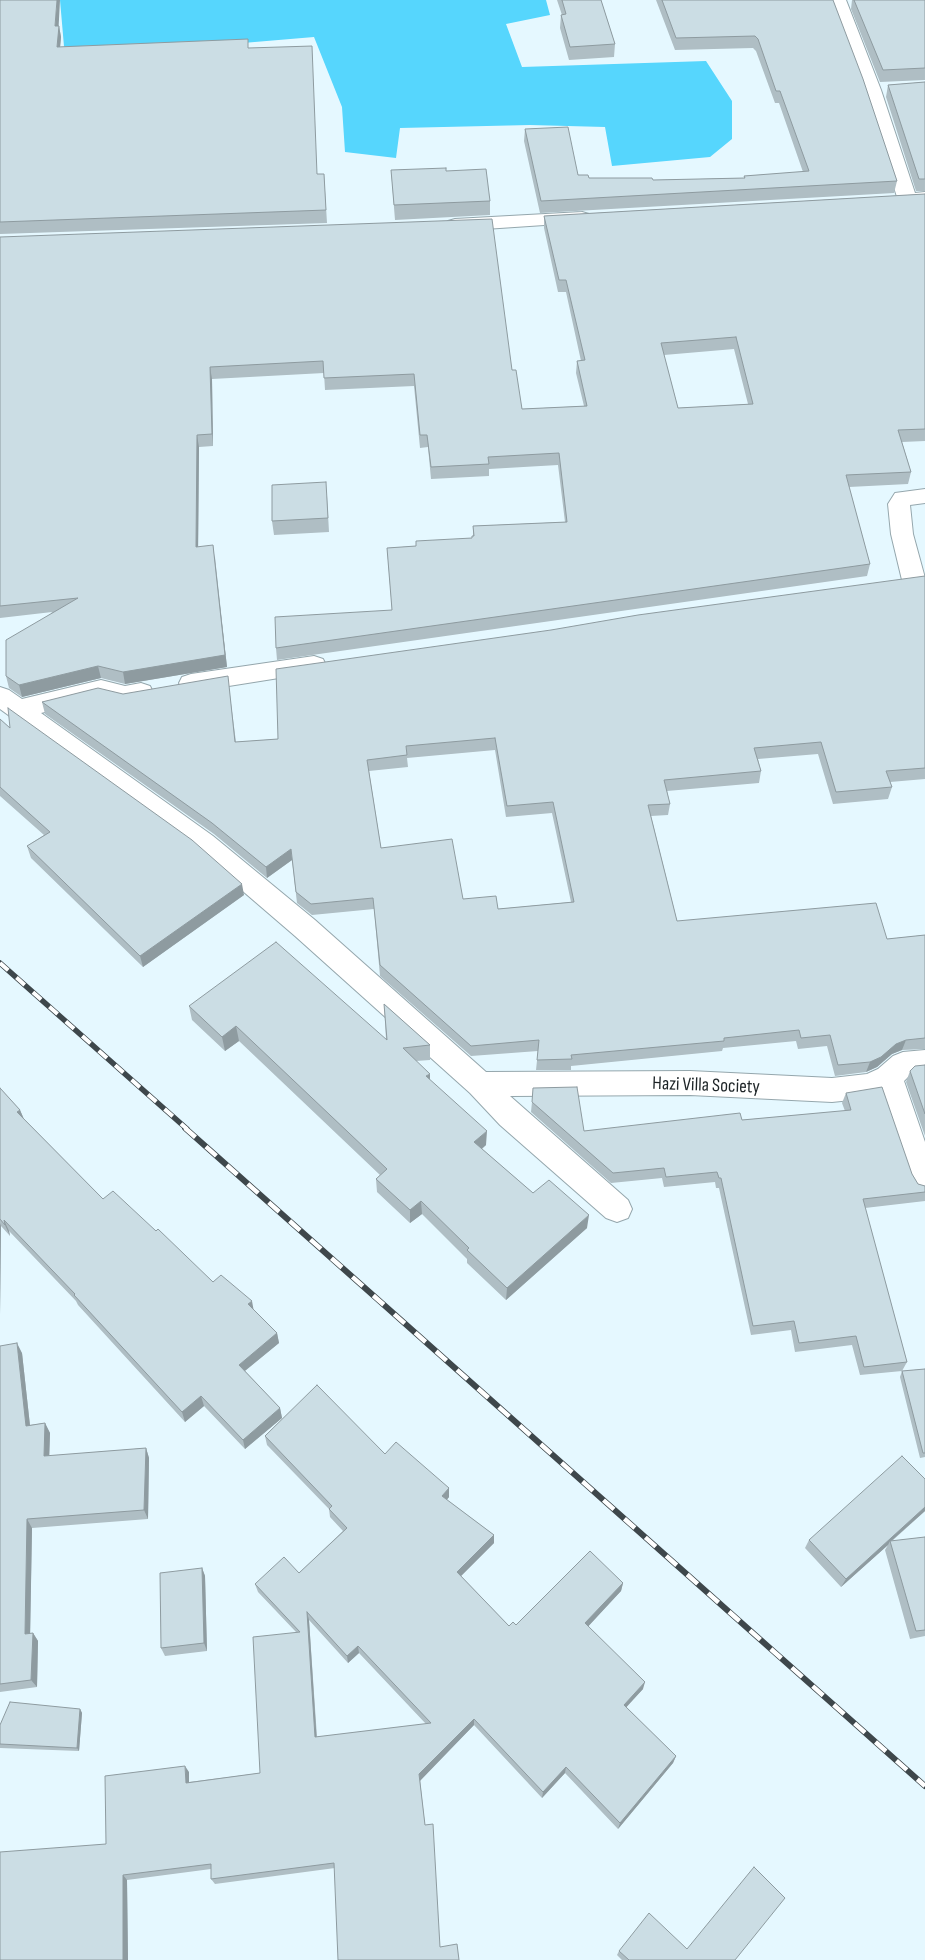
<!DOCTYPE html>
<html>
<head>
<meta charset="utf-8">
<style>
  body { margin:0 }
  canvas { display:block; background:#e5f8ff }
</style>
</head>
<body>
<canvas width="925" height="1960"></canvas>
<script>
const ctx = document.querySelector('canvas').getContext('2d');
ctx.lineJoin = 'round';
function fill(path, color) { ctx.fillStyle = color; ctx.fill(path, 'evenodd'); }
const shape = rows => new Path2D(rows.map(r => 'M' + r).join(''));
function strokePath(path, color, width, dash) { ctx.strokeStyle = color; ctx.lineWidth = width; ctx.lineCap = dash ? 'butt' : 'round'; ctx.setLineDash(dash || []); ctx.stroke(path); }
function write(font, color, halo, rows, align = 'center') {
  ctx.font = font + ' "Sofia Sans Condensed",sans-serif'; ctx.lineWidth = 4.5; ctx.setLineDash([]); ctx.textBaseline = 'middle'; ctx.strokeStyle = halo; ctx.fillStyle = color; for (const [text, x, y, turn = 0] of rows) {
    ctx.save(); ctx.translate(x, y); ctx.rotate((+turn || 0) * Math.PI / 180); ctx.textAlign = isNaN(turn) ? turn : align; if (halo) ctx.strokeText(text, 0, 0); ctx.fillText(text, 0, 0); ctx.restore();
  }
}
const water = shape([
  [60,0,546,0,550,15,506,24,522,67,706,61,732,101,732,139,710,157,612,166,605,127,530,125,400,128,396,158,345,152,342,107,314,37,65,58]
]);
const minor = shape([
  [828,0,846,0,881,90,915,193,925,192,925,204,908,206,901,204,898,200,863,90,828,0],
  [582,212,589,214,592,218,589,222,455,231,448,229,445,225,448,221,455,219,582,212],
  [925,489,925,503,910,505,913,534,925,578,922,586,914,588,906,586,902,580,891,534,888,504,895,493,925,489],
  [314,656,323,659,326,665,323,671,191,692,182,689,179,683,182,677,191,674,314,656],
  [101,680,125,686,141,683,150,686,153,692,150,698,125,704,101,698,41,713,213,836,315,920,486,1072,690,1071,832,1078,867,1074,878,1069,893,1056,903,1052,925,1050,925,1074,910,1075,904,1081,925,1142,925,1196,915,1192,910,1183,880,1095,870,1098,832,1102,690,1095,510,1096,628,1200,632,1209,628,1218,617,1222,606,1218,500,1125,470,1093,295,936,195,850,0,709,0,687,9,690,22,699,101,680]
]);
const railFar1 = shape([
  [0,963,187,1129]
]);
const rail = shape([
  [185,1128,925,1786]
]);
const wall = shape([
  [0,0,59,26,61,37,60,47,249,48,317,174,324,174,327,223,0,234],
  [557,0,601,0,615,44,614,57,569,60,560,28,561,15,562,15],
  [656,0,833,0,897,181,894,193,540,213,524,141,525,129,578,175,589,178,653,180,744,178,744,176,803,172,779,103,775,103,756,51,753,48,675,50],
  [852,0,925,0,925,80,880,82,851,9],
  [925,82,925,191,916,191,886,97,888,85],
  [391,170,446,171,490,201,490,215,395,220],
  [925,194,925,441,902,442,911,472,908,484,849,487,870,564,867,576,277,660,276,648,392,610,387,548,416,546,472,538,473,536,473,526,565,522,558,465,489,469,489,476,431,479,428,447,420,448,414,386,325,390,324,373,212,379,213,446,199,447,198,547,215,557,227,667,125,684,101,678,22,697,9,688,6,676,52,612,0,618,0,237,512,370,522,409,584,406,576,373,577,361,581,361,566,292,558,292,544,228,544,216],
  [734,349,748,404,678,408,664,355],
  [327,496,329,532,274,535,272,521],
  [925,576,925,779,890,782,892,787,888,799,833,804,818,754,758,759,761,771,759,783,667,791,670,804,668,815,651,816,677,921,887,939,925,935,925,1049,902,1050,892,1054,877,1067,866,1072,835,1076,827,1046,798,1049,796,1041,723,1048,722,1051,571,1066,571,1070,536,1070,538,1051,471,1056,380,976,374,909,312,915,297,903,292,860,267,878,214,834,45,714,42,702,123,694,229,688,236,742,278,739],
  [495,750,506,817,552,813,571,902,498,909,463,899,381,848,369,771,408,767,407,758],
  [0,719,10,728,244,895,143,967,31,858,27,846,44,835,0,796],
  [384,1004,430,1045,430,1060,416,1061,430,1080,486,1145,482,1149,533,1193,587,1228,506,1300,467,1263,467,1259,422,1214,410,1223,377,1192,376,1179,380,1175,239,1041,225,1051,192,1020,189,1006,386,1039],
  [925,1065,925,1136,906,1082,910,1071],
  [0,1088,20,1110,24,1119,103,1199,156,1231,213,1282,254,1310,277,1333,279,1343,245,1371,280,1408,282,1418,245,1449,204,1406,185,1422,78,1305,76,1301,9,1231,10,1236,1,1226,0,1314],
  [846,1093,912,1174,918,1184,925,1186,925,1201,865,1208,907,1362,902,1371,860,1375,852,1345,795,1352,791,1330,751,1335,719,1188,716,1188,715,1182,664,1187,662,1178,611,1183,531,1112,532,1102,584,1131,742,1120,845,1111,842,1103],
  [0,1346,22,1353,30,1425,45,1423,50,1433,49,1456,146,1448,149,1458,148,1519,32,1528,30,1634,33,1633,38,1641,37,1687,0,1692],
  [925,1369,925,1457,920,1458,900,1377,902,1371],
  [265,1436,385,1454,449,1488,449,1497,447,1500,494,1535,494,1543,461,1576,509,1626,516,1625,623,1583,621,1591,588,1626,643,1689,626,1707,676,1756,673,1763,618,1829,565,1773,542,1798,474,1725,420,1780,425,1825,440,1947,335,1868,215,1884,211,1879,211,1869,127,1880,128,1960,106,1844,189,1772,189,1782,260,1773,296,1632,258,1592,255,1584,299,1573,343,1531,330,1517,329,1509,267,1445],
  [309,1620,348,1663,359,1653,426,1724,317,1737],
  [925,1479,925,1511,892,1541,925,1537,925,1636,910,1639,885,1550,888,1545,841,1587,805,1548,809,1540],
  [202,1568,205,1576,207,1651,165,1656,161,1648],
  [80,1709,82,1713,79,1751,0,1748,0,1725],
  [687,1949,735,1960,622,1960,617,1955,619,1951]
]);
const shadedWall = shape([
  [57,0,60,0,58,38,55,26],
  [59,26,61,37,59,59,57,47],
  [210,367,212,379,213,446,212,434],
  [197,435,199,447,198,559,196,547],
  [213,545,227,667,125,684,123,672],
  [98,666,101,678,22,697,19,685],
  [291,849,292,860,267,878,266,867],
  [242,884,244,895,143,967,140,956],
  [236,1026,239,1041,225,1051,222,1037],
  [906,1040,902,1050,892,1054,877,1067,866,1072,870,1062,896,1044],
  [430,1074,430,1088,426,1076],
  [20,1110,25,1122,17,1112],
  [487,1131,486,1145,474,1155,474,1142],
  [421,1201,422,1214,410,1223,410,1210],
  [589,1215,587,1228,506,1300,507,1288],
  [4,1220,9,1231,10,1236,5,1225],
  [0,1223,1,1226,0,1315],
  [252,1301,254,1312,248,1304],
  [277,1333,279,1343,241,1374,239,1365],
  [17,1343,22,1353,31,1435,26,1426],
  [201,1396,204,1406,185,1422,182,1412],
  [280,1408,282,1418,245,1449,243,1440],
  [45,1423,50,1433,49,1465,44,1456],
  [146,1448,149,1458,148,1519,144,1510],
  [449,1488,449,1497,442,1505,442,1496],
  [925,1507,925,1511,890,1542,890,1541,888,1545,841,1587,846,1579],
  [27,1519,32,1528,30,1642,25,1634],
  [494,1535,494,1543,457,1580,457,1572],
  [202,1568,205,1576,207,1651,204,1643],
  [623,1583,621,1591,584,1631,585,1623],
  [307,1612,309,1620,317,1744,315,1737],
  [33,1633,38,1641,37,1687,31,1680],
  [358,1646,359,1653,348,1663,347,1656],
  [645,1682,643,1689,622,1712,624,1705],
  [80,1709,82,1713,79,1751,77,1748],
  [474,1719,474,1725,420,1781,419,1774],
  [676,1756,673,1763,618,1829,620,1823],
  [185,1766,189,1772,189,1789,186,1783],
  [566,1767,565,1773,542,1798,543,1792],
  [123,1875,127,1880,128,1960,123,1960]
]);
const building = shape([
  [0,0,57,0,55,26,59,26,57,47,248,39,248,48,312,46,317,174,324,174,326,210,0,222,0,0],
  [562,0,601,0,615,44,570,47,561,15,566,14,562,0],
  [662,0,833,0,863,79,897,181,541,201,525,129,568,127,578,175,588,175,589,178,652,178,653,180,745,178,744,176,809,171,780,91,776,91,758,39,755,36,676,38,662,0],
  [854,0,925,0,925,68,883,70,854,0],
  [925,82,925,179,919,179,888,85,925,82],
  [446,168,446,171,486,169,490,201,394,205,391,170,446,168],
  [925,194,925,429,898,430,911,472,846,475,870,564,276,648,275,617,392,610,387,548,416,546,416,541,472,538,472,536,474,536,473,526,567,522,559,453,488,457,489,464,431,467,427,435,420,435,414,374,324,378,323,361,210,367,212,434,197,435,196,547,213,545,225,655,123,672,98,666,19,685,6,676,6,640,78,598,0,606,0,237,492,219,512,370,516,370,522,409,587,406,577,361,585,360,566,280,559,280,544,216,925,194],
  [736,337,753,404,678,408,661,343,736,337],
  [326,482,328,518,272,521,272,485,326,482],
  [925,576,925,768,886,771,892,787,836,792,821,742,754,748,761,771,664,780,670,804,648,805,677,921,876,903,887,939,925,935,925,1038,906,1040,896,1044,881,1057,870,1062,838,1065,830,1035,801,1038,799,1030,724,1038,724,1041,571,1055,572,1059,537,1060,539,1040,471,1046,380,965,373,898,311,904,296,892,291,849,266,867,212,823,42,702,98,688,123,694,228,676,235,742,278,739,276,669,551,630,638,615,925,576],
  [495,738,507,806,553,802,574,902,498,909,496,896,463,899,452,839,381,848,367,760,407,755,406,746,495,738],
  [8,708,192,840,242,884,140,956,27,846,50,832,0,787,0,719,10,728,8,708],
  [276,942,387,1040,384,1004,430,1045,403,1048,430,1074,426,1076,487,1131,474,1142,533,1193,549,1180,589,1215,507,1288,467,1250,469,1248,421,1201,410,1210,376,1179,387,1169,236,1026,222,1037,189,1006,276,942],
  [925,1065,925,1114,910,1071,915,1066,925,1065],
  [577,1087,584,1131,740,1113,742,1120,851,1110,846,1093,882,1087,912,1174,918,1184,925,1186,925,1192,863,1199,907,1362,864,1367,856,1336,799,1343,794,1321,753,1326,721,1178,719,1178,717,1172,666,1177,664,1168,613,1173,532,1102,533,1088,577,1087],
  [0,1088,20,1110,17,1112,103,1199,113,1191,156,1231,158,1229,213,1282,221,1275,252,1301,248,1304,277,1333,239,1365,280,1408,243,1440,201,1396,182,1412,74,1295,75,1294,4,1220,5,1225,0,1219,0,1088],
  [17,1343,26,1426,45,1423,44,1456,146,1448,144,1510,27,1519,25,1634,33,1633,31,1680,0,1684,0,1346,17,1343],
  [925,1369,925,1453,923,1453,902,1371,925,1369],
  [317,1385,385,1454,396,1442,449,1488,442,1496,494,1535,457,1572,509,1626,513,1622,516,1625,590,1551,623,1583,585,1623,645,1682,624,1705,676,1756,620,1823,566,1767,543,1792,474,1719,419,1774,425,1825,433,1824,440,1947,457,1944,459,1960,338,1960,334,1863,211,1879,211,1864,123,1875,123,1960,0,1960,0,1852,106,1844,105,1776,185,1766,186,1783,260,1773,253,1637,300,1632,255,1584,284,1557,299,1573,347,1528,329,1509,332,1506,265,1436,317,1385],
  [307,1612,347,1656,358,1646,431,1723,315,1737,307,1612],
  [902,1456,925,1479,925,1507,846,1579,809,1540,902,1456],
  [925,1537,925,1630,916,1631,890,1541,925,1537],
  [202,1568,204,1643,161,1648,160,1573,202,1568],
  [10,1702,80,1709,77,1748,0,1744,0,1725,10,1702],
  [754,1867,785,1898,735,1960,629,1960,619,1951,649,1913,687,1949,754,1867]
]);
const streetNames = [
  ["Hazi Villa Society",706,1086,2]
];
fill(water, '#56d6fd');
strokePath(minor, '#95a7ad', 2);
fill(minor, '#fff');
strokePath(railFar1, '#3e474b', 5.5);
strokePath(rail, '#3e474b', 6);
strokePath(railFar1, '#fff', 4, [11]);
strokePath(rail, '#fff', 4.5, [14]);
fill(wall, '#afbec4');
fill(shadedWall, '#8e9ba0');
fill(building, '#cbdde4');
strokePath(building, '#8e9ba0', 1);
write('19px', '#1d2427', '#fff', streetNames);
</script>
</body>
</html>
